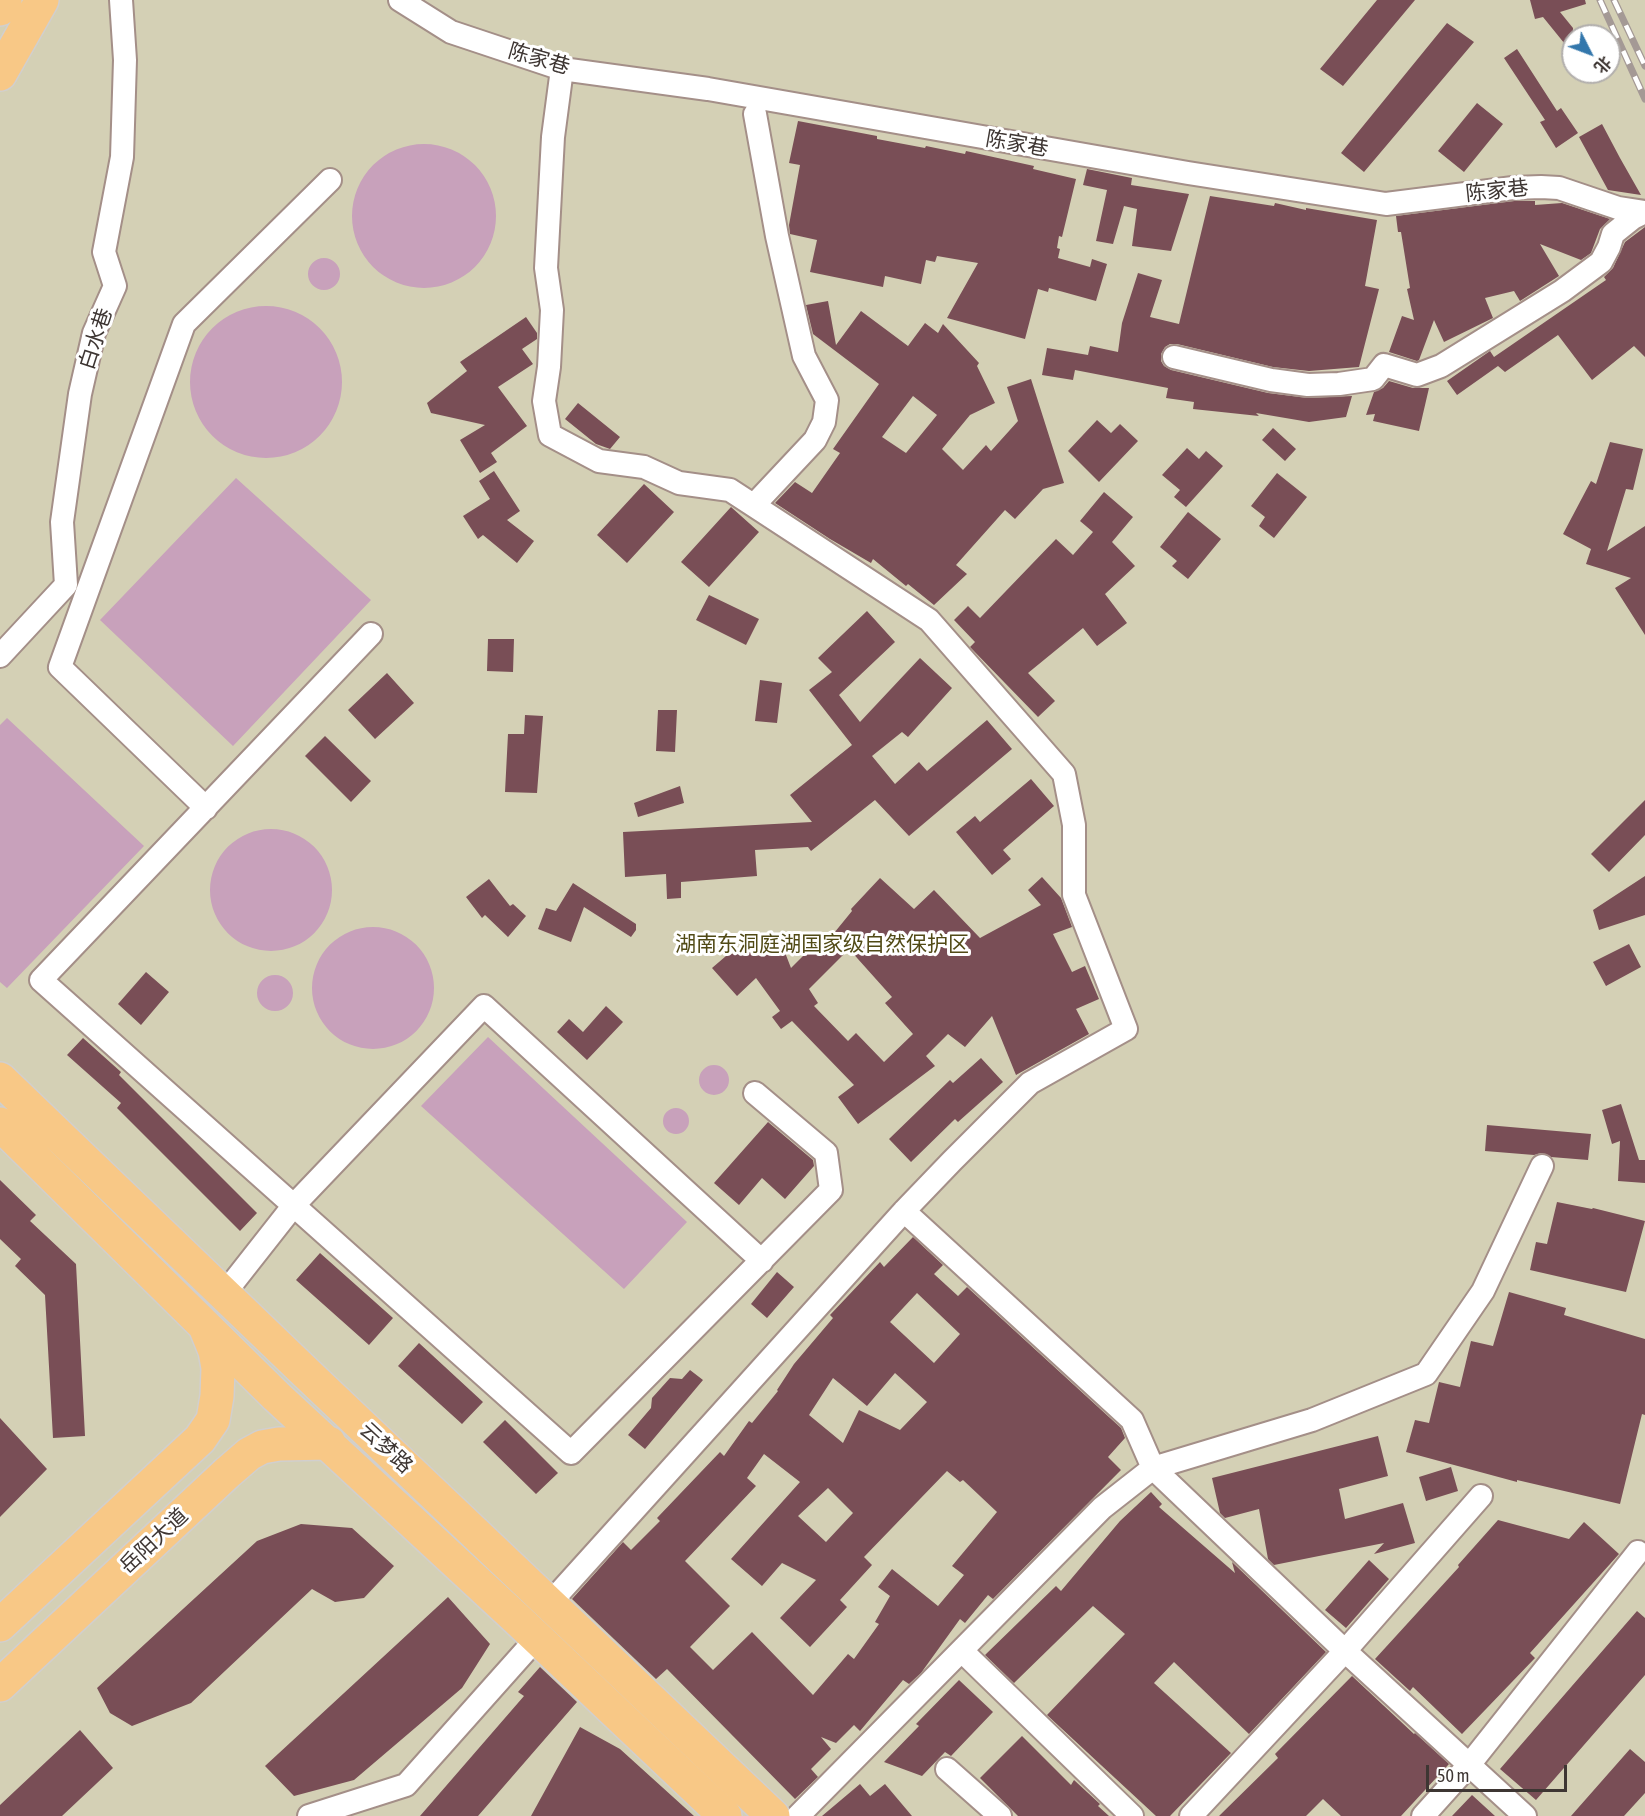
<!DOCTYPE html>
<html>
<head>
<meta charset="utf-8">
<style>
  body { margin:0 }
  #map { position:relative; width:1645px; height:1816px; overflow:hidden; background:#fcefea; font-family:"Asap Condensed","Noto Sans SC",sans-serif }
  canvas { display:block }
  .north { position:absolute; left:1561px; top:24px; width:60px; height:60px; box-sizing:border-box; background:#fff; border:2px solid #b2afad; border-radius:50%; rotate:132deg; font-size:16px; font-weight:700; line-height:24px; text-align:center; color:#3e3633 }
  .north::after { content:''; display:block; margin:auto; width:21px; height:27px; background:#3377ac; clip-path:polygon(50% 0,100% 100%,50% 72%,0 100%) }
  .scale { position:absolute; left:1426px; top:1765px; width:141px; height:27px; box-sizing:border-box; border:3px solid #3e3633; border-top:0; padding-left:8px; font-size:18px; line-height:21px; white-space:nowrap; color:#3e3633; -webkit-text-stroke:4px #fff; paint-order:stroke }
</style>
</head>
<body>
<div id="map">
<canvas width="1645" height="1816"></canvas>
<div class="north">北</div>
<div class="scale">50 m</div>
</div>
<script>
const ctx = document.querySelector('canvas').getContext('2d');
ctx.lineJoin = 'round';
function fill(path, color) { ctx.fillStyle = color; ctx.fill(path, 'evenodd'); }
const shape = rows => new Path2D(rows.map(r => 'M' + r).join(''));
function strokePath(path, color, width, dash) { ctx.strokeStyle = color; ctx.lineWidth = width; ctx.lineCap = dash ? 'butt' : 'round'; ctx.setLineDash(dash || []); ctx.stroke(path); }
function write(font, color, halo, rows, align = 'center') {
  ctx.font = font + ' "Asap Condensed","Noto Sans SC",sans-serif'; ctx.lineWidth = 6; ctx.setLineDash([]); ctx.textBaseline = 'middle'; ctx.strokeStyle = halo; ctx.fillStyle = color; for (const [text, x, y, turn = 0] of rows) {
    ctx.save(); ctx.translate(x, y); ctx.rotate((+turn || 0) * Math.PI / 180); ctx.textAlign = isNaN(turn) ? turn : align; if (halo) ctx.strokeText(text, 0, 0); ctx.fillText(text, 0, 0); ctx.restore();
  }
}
const green = shape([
  [0,0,1645,0,1645,1816,0,1816],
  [1573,36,1609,36,1609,72,1573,72]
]);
const water = shape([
  '352 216a72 72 0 1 1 144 0a72 72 0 1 1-144 0Z',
  '308 274a16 16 0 1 1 32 0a16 16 0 1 1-32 0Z',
  '190 382a76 76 0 1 1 152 0a76 76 0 1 1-152 0Z',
  [236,478,371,600,233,746,100,620],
  [7,718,144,846,7,988,0,982,0,725],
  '210 890a61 61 0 1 1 122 0a61 61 0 1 1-122 0Z',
  '312 988a61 61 0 1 1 122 0a61 61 0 1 1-122 0Z',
  '257 993a18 18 0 1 1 36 0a18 18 0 1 1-36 0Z',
  [488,1037,687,1222,624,1289,421,1106],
  '699 1080a15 15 0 1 1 30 0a15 15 0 1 1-30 0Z',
  '663 1121a13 13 0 1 1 26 0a13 13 0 1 1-26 0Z'
]);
const building = shape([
  [1377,0,1415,0,1343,86,1320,69],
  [1530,0,1585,0,1586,4,1560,12,1573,28,1573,54,1543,17,1535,19],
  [1447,23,1474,42,1364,172,1341,153],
  [1517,49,1557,111,1561,108,1578,133,1556,148,1540,122,1545,120,1504,58],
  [1477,103,1503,124,1464,172,1438,151],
  [798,121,877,136,877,139,925,148,926,146,965,154,966,151,1034,166,1033,169,1076,179,1062,237,1059,236,1057,248,1060,249,1058,258,1090,267,1092,259,1107,264,1096,301,1049,288,1048,292,1038,289,1025,339,947,318,978,263,937,256,935,262,926,260,921,284,885,276,883,287,810,272,817,240,790,234,789,225,800,165,789,163],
  [1602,124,1620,158,1641,195,1608,190,1579,137],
  [1087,169,1132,178,1131,185,1189,194,1171,251,1132,246,1137,209,1124,206,1113,244,1096,241,1107,190,1083,185],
  [1210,196,1274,206,1275,203,1306,210,1306,208,1377,220,1365,286,1379,289,1359,367,1309,371,1273,367,1177,344,1170,344,1165,347,1161,354,1161,361,1164,366,1171,370,1268,393,1308,398,1352,396,1346,417,1309,422,1256,413,1259,416,1193,409,1194,402,1166,398,1168,388,1075,370,1073,380,1042,375,1047,348,1088,355,1090,346,1118,352,1122,323,1138,273,1162,280,1150,317,1179,324],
  [1514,201,1535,201,1535,205,1562,203,1610,219,1600,229,1591,253,1581,260,1540,244,1559,276,1520,301,1514,291,1485,298,1493,318,1444,342,1434,320,1419,360,1417,361,1389,352,1402,316,1414,320,1407,289,1410,288,1401,232,1398,232,1396,216],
  [1645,227,1645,357,1634,346,1592,380,1558,335,1505,372,1498,366,1457,395,1447,381,1490,351,1494,357,1606,280,1604,277,1613,268,1625,242],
  [828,301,836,345,861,311,908,346,925,323,938,333,943,324,979,363,977,366,995,403,970,415,942,449,963,470,986,445,991,451,1018,421,1007,387,1031,379,1064,483,1043,489,1015,519,1005,510,956,565,967,574,934,605,908,584,906,586,873,559,871,563,830,539,775,503,795,482,812,493,840,453,833,449,879,384,813,334,806,305],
  [913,396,937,415,906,453,882,437],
  [526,317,537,333,537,339,522,349,533,364,498,387,527,426,491,453,497,462,480,473,460,440,485,425,431,413,427,403,467,371,460,362],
  [1389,381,1413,388,1429,388,1419,431,1373,421,1375,414,1366,415,1374,392,1383,388],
  [578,403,620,437,610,449,596,444,565,419],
  [1097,420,1111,433,1120,424,1138,441,1099,482,1068,451],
  [1273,428,1296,449,1285,461,1262,440],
  [1610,442,1643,449,1633,490,1626,489,1607,551,1645,526,1645,635,1615,588,1631,578,1586,564,1591,549,1563,534,1591,481,1596,484],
  [1187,448,1199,459,1206,451,1223,466,1186,507,1174,497,1180,490,1162,475],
  [494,471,520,511,507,520,534,541,517,563,483,535,478,539,463,516,490,499,479,481],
  [1277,473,1307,497,1274,538,1259,526,1265,517,1251,506],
  [644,484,674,512,627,563,597,535],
  [1104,492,1133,517,1112,542,1135,566,1105,594,1127,623,1097,646,1083,628,1028,673,1055,701,1038,717,970,647,975,642,954,620,968,606,980,618,1056,539,1073,555,1093,532,1080,521],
  [731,507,759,532,709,587,681,562],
  [1188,512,1221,539,1188,579,1172,566,1177,561,1160,547],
  [709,595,759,619,746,645,696,620],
  [867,611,895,642,839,695,860,722,920,658,952,688,908,737,902,732,872,756,895,784,919,762,927,771,987,720,1012,749,909,836,875,800,811,851,808,847,755,850,757,876,681,882,681,898,667,899,666,874,625,877,623,832,812,822,790,795,852,745,809,690,832,672,818,658],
  [488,639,514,639,513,672,487,671],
  [387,673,414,703,375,739,348,710],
  [760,680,782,683,777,723,755,721],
  [658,710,677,710,675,752,656,751],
  [525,715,543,716,537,793,505,792,508,734,524,734],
  [325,736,371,781,351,802,305,756],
  [1031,779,1054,806,1003,850,1011,859,992,875,956,832,975,816,980,822],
  [680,786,684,803,638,817,634,803],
  [1645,800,1645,835,1609,872,1591,854],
  [1645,876,1645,915,1599,930,1593,910],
  [1042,877,1061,898,1072,927,1053,934,1072,972,1085,966,1099,999,1076,1009,1089,1034,1016,1075,992,1016,965,1047,948,1034,926,1056,935,1066,858,1124,838,1097,854,1085,792,1021,781,1029,772,1017,780,1011,756,978,737,996,712,968,726,956,779,937,791,968,826,933,830,938,852,911,851,909,880,878,914,909,934,890,980,938,1041,905,1028,890],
  [849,949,892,997,885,1003,913,1034,884,1062,856,1033,848,1041,814,1006,818,1003,809,989],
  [489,879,510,906,513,904,526,916,508,937,485,915,482,918,466,897],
  [573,883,636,924,636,930,631,937,584,907,571,942,538,929,546,908,556,911],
  [1629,944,1641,967,1606,986,1593,962],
  [146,972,169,992,141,1025,118,1004],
  [606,1006,623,1022,587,1060,557,1032,569,1019,583,1032],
  [83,1038,121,1072,119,1075,257,1213,240,1231,117,1108,121,1103,67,1055],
  [981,1058,1003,1082,958,1122,955,1119,911,1162,889,1139,950,1080,953,1083],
  [1621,1104,1639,1160,1645,1160,1645,1183,1618,1181,1620,1141,1612,1144,1602,1110],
  [768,1122,813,1160,814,1166,785,1199,762,1178,739,1205,714,1183],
  [1487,1125,1591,1134,1588,1160,1551,1157,1541,1153,1534,1155,1485,1151],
  [0,1180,36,1215,30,1221,76,1264,85,1436,53,1438,45,1295,15,1266,21,1259,0,1239],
  [1557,1202,1592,1209,1593,1208,1645,1221,1626,1292,1530,1270,1536,1242,1547,1244],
  [913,1237,943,1265,934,1274,958,1296,967,1287,1121,1428,1125,1438,1108,1457,1121,1470,993,1599,988,1595,965,1623,960,1619,921,1673,909,1684,903,1680,860,1731,854,1725,836,1743,821,1737,831,1749,811,1769,818,1777,795,1799,667,1669,656,1679,572,1599,623,1542,631,1550,660,1521,657,1518,720,1452,724,1456,749,1421,752,1423,778,1391,777,1390,794,1364,833,1318,830,1315,880,1262,884,1267],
  [917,1293,960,1334,934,1363,890,1322],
  [895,1373,927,1402,900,1430,859,1410,843,1443,809,1415,833,1378,867,1406],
  [764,1454,800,1482,731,1559,762,1586,782,1563,816,1580,780,1618,810,1647,847,1607,840,1600,872,1565,864,1557,947,1471,960,1482,963,1480,997,1512,952,1566,964,1575,938,1606,892,1569,878,1587,890,1596,875,1622,879,1624,854,1659,848,1654,813,1695,752,1632,713,1670,690,1647,730,1606,685,1561,756,1486,747,1478],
  [828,1488,853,1513,826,1542,798,1516],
  [320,1253,393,1318,369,1345,296,1280],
  [777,1272,794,1287,767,1318,751,1304],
  [1509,1292,1566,1308,1564,1315,1645,1339,1645,1415,1642,1414,1620,1504,1517,1480,1517,1482,1406,1452,1415,1420,1429,1423,1439,1382,1460,1387,1471,1341,1493,1346],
  [419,1343,483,1402,462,1424,398,1366],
  [690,1370,703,1380,645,1449,628,1435,651,1408,652,1398,670,1378,682,1379],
  [0,1418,47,1469,0,1517],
  [505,1420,558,1473,536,1494,483,1442],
  [1378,1436,1388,1476,1339,1489,1345,1519,1403,1503,1415,1543,1374,1554,1384,1543,1274,1565,1268,1559,1259,1509,1225,1518,1220,1513,1212,1478],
  [1451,1467,1458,1491,1426,1501,1419,1477],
  [1151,1492,1162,1504,1159,1507,1235,1573,1232,1562,1326,1652,1249,1734,1174,1662,1154,1683,1231,1753,1170,1816,1156,1816,1047,1715,1125,1634,1093,1606,1014,1683,985,1655,1056,1586,1061,1591,1120,1521],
  [1498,1520,1569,1539,1584,1522,1619,1554,1530,1653,1535,1658,1462,1734,1413,1687,1410,1691,1375,1659,1459,1567,1458,1565],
  [301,1524,352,1528,394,1566,364,1598,335,1602,312,1589,191,1703,132,1726,110,1713,97,1688,257,1541],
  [1369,1560,1389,1579,1346,1628,1325,1610],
  [448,1597,490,1644,462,1688,354,1780,294,1796,265,1766],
  [1637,1611,1645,1618,1645,1675,1536,1800,1500,1769],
  [540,1667,577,1702,478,1816,420,1816,524,1696,518,1692],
  [1352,1676,1414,1734,1415,1733,1449,1764,1401,1816,1341,1816,1323,1799,1306,1816,1219,1816,1278,1758,1275,1754],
  [959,1680,993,1712,951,1756,945,1752,922,1776,884,1762,919,1726,916,1724],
  [580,1727,620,1749,694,1816,531,1816],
  [80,1730,113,1768,62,1816,0,1816,0,1805],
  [1022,1736,1071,1785,1074,1780,1100,1804,1098,1806,1109,1816,1018,1816,980,1778],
  [1630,1749,1645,1762,1645,1793,1624,1816,1571,1816],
  [860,1784,870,1796,885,1784,912,1816,822,1816],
  [1472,1795,1495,1816,1452,1816]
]);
const minor = shape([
  [400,0,451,32,562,69,708,89,1188,173,1386,204,1513,188,1541,187,1559,188,1618,208,1645,212],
  [1174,357,1271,380,1308,385,1339,384,1373,379,1384,365,1417,375,1441,366,1562,291,1601,262,1609,247,1613,234,1633,218,1645,212],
  [754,505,815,440,824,422,827,400,804,356,777,236,755,114],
  [371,634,41,980,571,1453,831,1190,826,1153,755,1093],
  [0,656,66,585,62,522,80,394,94,333,115,286,104,252,122,157,125,60,121,0],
  [206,808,60,667,184,324,330,180],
  [904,1211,1132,1420,1153,1468,1345,1651,1525,1816],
  [224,1294,294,1205,484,1006,762,1261],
  [550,1603,904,1211,952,1161,1030,1083,1126,1029,1074,895,1074,825,1064,774,929,620,730,490,679,483,644,467,599,461,550,435,544,401,549,367,552,310,546,268,553,137,562,69],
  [962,1651,1132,1816],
  [947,1769,1000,1816],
  [309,1816,406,1785,537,1638],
  [798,1816,1102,1508,1153,1468,1312,1420,1426,1374,1483,1291,1542,1166],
  [1191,1816,1345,1651,1481,1496],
  [1423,1816,1469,1765,1638,1552]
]);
const primary = shape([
  [0,9,5,0],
  [0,74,42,0],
  [0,1079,302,1369,773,1816],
  [0,1124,276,1396,517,1619,725,1816],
  [0,1625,200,1439,213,1420,217,1396,218,1368,215,1351,206,1329],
  [0,1685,227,1473,249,1454,262,1447,279,1444,329,1443]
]);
const rail = shape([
  [1600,0,1645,99],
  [1614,0,1645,66]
]);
const streetNames = [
  ["陈家巷",539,59,16],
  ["陈家巷",1017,144,10],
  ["陈家巷",1497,191,-6],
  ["白水巷",96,339,-72],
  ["云梦路",386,1448,43],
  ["岳阳大道",154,1541,-43]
];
const parkNames = [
  ["湖南东洞庭湖国家级自然保护区",822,944]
];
fill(green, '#d4d0b5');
fill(water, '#c8a1bb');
fill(building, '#794e56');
strokePath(minor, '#a48f88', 26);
strokePath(primary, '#d1cfce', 36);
strokePath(minor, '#fff', 22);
strokePath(primary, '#f8c886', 33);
strokePath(rail, '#a49995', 7);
strokePath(rail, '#fff', 4.5, [14]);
write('21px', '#3e3633', '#fff', streetNames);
write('21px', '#514a16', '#fff', parkNames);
</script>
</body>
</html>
